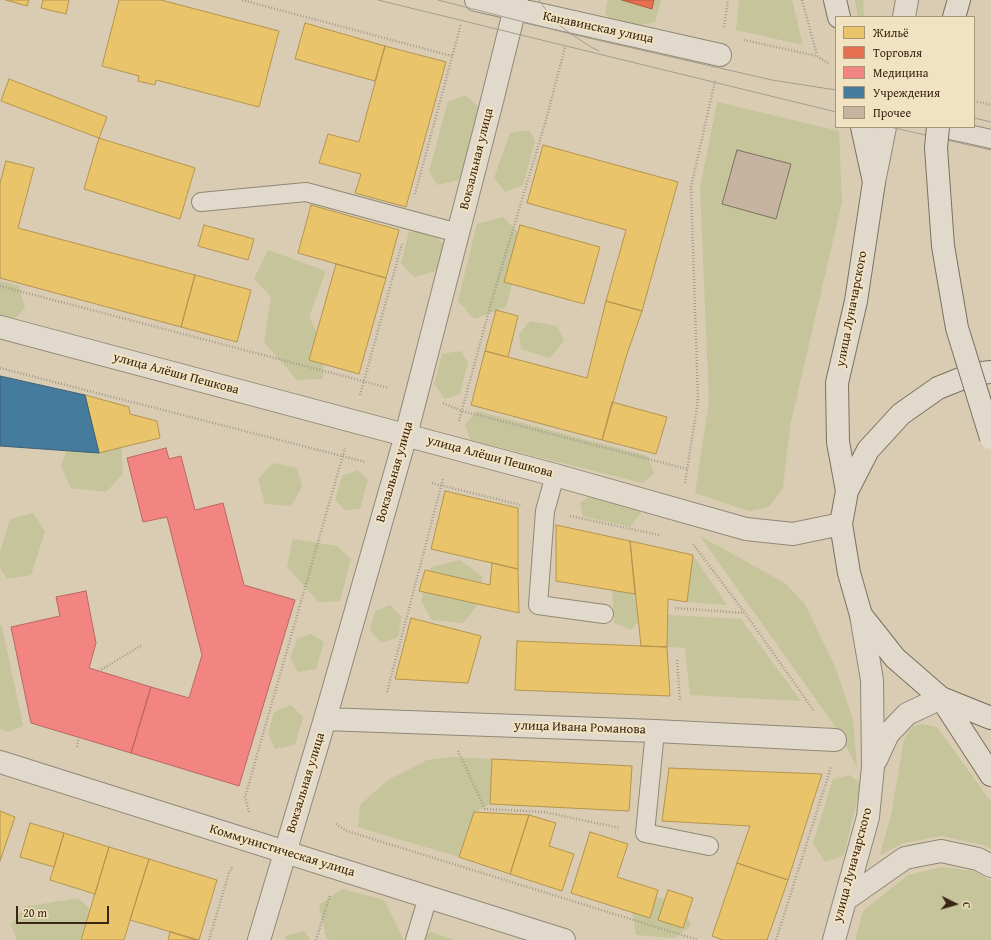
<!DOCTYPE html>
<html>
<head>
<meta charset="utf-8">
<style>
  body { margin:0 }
  #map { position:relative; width:991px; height:940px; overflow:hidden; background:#d9ccb2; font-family:"Gentium Book Plus",serif }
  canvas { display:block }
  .legend { position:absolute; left:835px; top:16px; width:140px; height:112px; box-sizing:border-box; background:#f1e2c2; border:1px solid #a7967c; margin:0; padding:5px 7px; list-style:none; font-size:12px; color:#392513 }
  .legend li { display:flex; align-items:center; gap:8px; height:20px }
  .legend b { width:20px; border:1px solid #a7967c }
  .north { position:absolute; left:935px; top:884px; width:40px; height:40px; -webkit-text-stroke:3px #f1e2c2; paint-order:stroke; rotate:95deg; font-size:11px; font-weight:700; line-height:16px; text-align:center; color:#392513 }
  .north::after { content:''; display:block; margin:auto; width:14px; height:18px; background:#392513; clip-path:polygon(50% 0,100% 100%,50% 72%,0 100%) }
  .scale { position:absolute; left:16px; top:906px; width:93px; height:18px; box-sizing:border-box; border:2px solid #392513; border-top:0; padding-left:5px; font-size:12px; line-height:14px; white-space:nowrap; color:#392513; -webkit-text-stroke:3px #f1e2c2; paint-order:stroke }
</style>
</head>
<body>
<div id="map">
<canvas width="991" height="940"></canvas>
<ul class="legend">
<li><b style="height:11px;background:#e9c46a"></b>Жильё</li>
<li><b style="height:11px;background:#e76f51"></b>Торговля</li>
<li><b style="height:11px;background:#f28482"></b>Медицина</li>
<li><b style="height:11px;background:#457b9d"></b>Учреждения</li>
<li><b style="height:11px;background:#c6b4a0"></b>Прочее</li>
</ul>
<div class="north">С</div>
<div class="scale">20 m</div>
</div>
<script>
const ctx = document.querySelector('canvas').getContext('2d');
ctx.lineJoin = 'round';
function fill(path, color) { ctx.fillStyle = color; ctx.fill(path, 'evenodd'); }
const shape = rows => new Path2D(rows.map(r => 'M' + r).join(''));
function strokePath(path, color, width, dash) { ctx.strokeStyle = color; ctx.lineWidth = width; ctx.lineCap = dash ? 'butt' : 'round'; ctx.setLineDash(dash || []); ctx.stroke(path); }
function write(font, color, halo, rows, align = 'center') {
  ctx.font = font + ' "Gentium Book Plus",serif'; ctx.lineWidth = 4; ctx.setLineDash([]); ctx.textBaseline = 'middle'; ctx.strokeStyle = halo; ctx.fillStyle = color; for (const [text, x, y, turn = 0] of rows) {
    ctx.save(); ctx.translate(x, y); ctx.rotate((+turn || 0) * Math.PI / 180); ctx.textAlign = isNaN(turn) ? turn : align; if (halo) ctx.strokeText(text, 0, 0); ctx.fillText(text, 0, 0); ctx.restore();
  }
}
const green = shape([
  [608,0,661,0,655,22,621,29,605,14],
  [739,0,792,0,803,45,736,30],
  [855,0,863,0,864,17,858,17],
  [465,95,480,108,459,180,437,185,429,171,448,102],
  [717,102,839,131,842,202,790,426,783,488,769,507,749,511,695,493,709,401,700,188],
  [737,150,791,164,776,219,722,204],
  [529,130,535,141,523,185,505,192,494,178,510,133],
  [503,217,524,238,506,307,474,319,458,301,477,224],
  [429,229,444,246,436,271,414,277,401,263,409,232],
  [268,250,326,271,309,317,324,346,323,379,297,380,264,342,271,297,254,279],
  [0,281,19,286,25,308,10,323,0,320],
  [530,321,557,326,564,341,550,358,521,349,519,334],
  [460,351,468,362,460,394,445,399,434,384,442,354],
  [477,411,648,456,654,474,642,483,470,440,465,424],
  [72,435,121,439,123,474,106,492,71,488,61,466],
  [273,463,297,468,302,487,291,506,265,504,258,479],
  [358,470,368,480,360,509,345,510,335,500,342,476],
  [593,494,632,504,641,513,630,527,583,516,580,503],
  [33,513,45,532,31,575,7,579,0,568,0,552,10,519],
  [700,536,785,583,805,604,836,669,853,720,857,768,839,732],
  [293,539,337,546,351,559,340,601,318,602,287,567],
  [693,555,727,605,687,602],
  [460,560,482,576,481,601,463,623,432,620,421,601,431,567],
  [620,573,640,578,644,614,631,630,614,623,612,583],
  [390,605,402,617,398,637,381,643,370,630,375,611],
  [668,615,741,619,801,701,690,695,685,648,667,647],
  [0,625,2,626,23,726,8,732,0,729],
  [311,634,324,642,316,669,298,672,290,658,297,639],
  [291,705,303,717,295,745,275,749,268,734,274,712],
  [923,724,937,727,991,802,991,849,983,845,942,836,904,843,880,855,891,815,904,739,913,726],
  [454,757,492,759,490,804,474,813,459,857,358,827,360,805,388,780,427,760],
  [850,775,861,784,844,855,825,862,813,843,833,779],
  [942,867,974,871,991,881,991,940,855,940,863,911,908,875],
  [342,889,384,900,404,940,331,940,326,938,319,905],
  [650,894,683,906,691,926,674,938,636,935,631,902],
  [78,898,99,918,88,940,17,940,11,925,24,907],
  [304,931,311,940,285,940,286,936],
  [431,932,455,940,413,940]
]);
const homes = shape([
  [6,0,29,0,27,6,6,0],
  [43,0,69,0,66,14,41,8,43,0],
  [119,0,161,0,279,31,259,107,156,80,155,85,138,81,139,76,102,66,119,0],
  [305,23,385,46,375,81,295,59,305,23],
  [385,46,446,62,406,207,355,193,361,174,319,163,328,134,359,142,385,46],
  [9,79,107,117,99,138,1,101,9,79],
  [99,138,195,168,180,219,84,189,99,138],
  [543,145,678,182,642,311,606,301,626,230,527,203,543,145],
  [6,161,34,168,18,228,195,275,181,327,0,278,0,183,6,161],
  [311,205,399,230,386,278,298,253,311,205],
  [204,225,254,239,248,260,198,246,204,225],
  [520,225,600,247,584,304,504,282,520,225],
  [336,264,386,278,359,374,309,360,336,264],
  [195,275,251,290,237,342,181,327,195,275],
  [606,301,642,311,627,354,602,440,471,405,485,351,587,378,606,301],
  [496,310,518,316,508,357,485,351,496,310],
  [85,395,129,407,130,414,157,421,160,438,99,453,85,395],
  [612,402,667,417,656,454,602,440,612,402],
  [445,491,518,508,518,569,431,549,445,491],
  [556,525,630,541,635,594,556,581,556,525],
  [630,541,693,555,687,602,668,599,667,647,641,646,630,541],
  [492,563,518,569,519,613,419,591,425,570,490,585,492,563],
  [411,618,481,636,468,683,395,679,411,618],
  [517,641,667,647,670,696,515,690,517,641],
  [492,759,632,766,629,811,490,804,492,759],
  [669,768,822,774,788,880,737,863,750,826,662,821,669,768],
  [0,811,15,817,0,861,0,811],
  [474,812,529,815,510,874,459,857,474,812],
  [529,815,556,823,549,846,574,854,562,891,510,874,529,815],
  [30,823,64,833,54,867,20,857,30,823],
  [590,832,628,844,617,877,658,890,650,918,571,893,590,832],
  [64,833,109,847,95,894,50,880,64,833],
  [109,847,149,859,130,920,124,940,81,940,109,847],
  [149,859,217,880,199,940,130,920,149,859],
  [737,863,788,880,767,940,723,940,712,936,737,863],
  [668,890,693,898,683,928,658,920,668,890],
  [170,932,196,940,168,940,170,932]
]);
const shops = shape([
  [622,0,654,0,652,9,622,0]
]);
const health = shape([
  [166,448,169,459,181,456,195,510,223,503,244,585,295,600,239,786,131,753,151,687,189,698,202,655,167,517,143,522,127,458,166,448],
  [86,591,96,643,89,668,151,687,131,753,31,723,11,627,60,616,56,597,86,591]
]);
const public = shape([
  [0,376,85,395,99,453,0,446,0,376]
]);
const building = shape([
  [737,150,791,164,776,219,722,204,737,150]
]);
const path = shape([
  [242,0,452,56],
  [802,0,817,55],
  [724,27,728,0],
  [744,40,817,56,829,64],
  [974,101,991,105],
  [415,194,461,24],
  [0,286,389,388],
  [0,368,365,462],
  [360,395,402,244],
  [443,403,462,411,687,469],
  [459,421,493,296,546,120,565,47],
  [432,483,521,505],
  [685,483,698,400,691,187,715,81],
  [570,516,659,535],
  [693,544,745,613,814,711],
  [675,608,744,613],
  [677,660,680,702],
  [99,671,142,645],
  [387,692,443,479],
  [77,747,79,737],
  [458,751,485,809,544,812,620,828],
  [249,812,245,797,345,448],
  [336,824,347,831,698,940],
  [209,940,229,873,233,866],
  [316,940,330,895],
  [776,940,831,767]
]);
const lane = shape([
  [936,127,991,139],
  [201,202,306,192,458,233],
  [555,475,545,511,538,605,604,614],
  [655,731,645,833,709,846],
  [415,940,428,897]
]);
const street = shape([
  [476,0,720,55],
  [904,17,907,0],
  [874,182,885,127],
  [0,327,555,475,746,529,793,534,841,524],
  [325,719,655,731,835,740],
  [876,760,888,734,907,714,941,698],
  [0,762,564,940],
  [845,900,905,858,941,851,978,859,991,866],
  [259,940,325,719,406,435,491,105,517,0],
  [834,940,868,817,873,767,872,680,861,615]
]);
const secondary = shape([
  [835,0,839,17],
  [954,17,959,0],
  [991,372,973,374,938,388,901,414,868,450,847,491,841,524,849,573,861,615,895,658,941,698,991,775],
  [847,491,838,442,837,383,856,301,874,182,862,127],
  [941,698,991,718]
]);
const tram = shape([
  [378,0,836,112],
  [438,0,571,34,772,80,836,90],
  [539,0,554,21,571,34,591,47,599,51],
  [974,118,991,122],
  [890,127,991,150]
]);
const secondaryBridge = shape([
  [938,127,936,148,943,246,957,328,991,438]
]);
const streetNames = [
  ["Канавинская улица",598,28,12],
  ["Вокзальная улица",477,159,-76],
  ["улица Луначарского",852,309,-79],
  ["улица Алёши Пешкова",176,374,15],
  ["улица Алёши Пешкова",490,457,15],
  ["Вокзальная улица",395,472,-74],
  ["улица Ивана Романова",580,728,2],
  ["Вокзальная улица",306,783,-73],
  ["Коммунистическая улица",282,851,17],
  ["улица Луначарского",853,865,-75]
];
fill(green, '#c5c49a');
fill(homes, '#e9c46a');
strokePath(homes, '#b49450', 1);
fill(shops, '#e76f51');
strokePath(shops, '#b3593e', 1);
fill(health, '#f28482');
strokePath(health, '#ba6861', 1);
fill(public, '#457b9d');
strokePath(public, '#416174', 1);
fill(building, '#c6b4a0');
strokePath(building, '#7a7161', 1);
strokePath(lane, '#918776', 20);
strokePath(street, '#918776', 24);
strokePath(secondary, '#7a7161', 24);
strokePath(path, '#a39c90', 2.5, [1, 2]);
strokePath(lane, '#e1dacc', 18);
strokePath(street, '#e1dacc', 22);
strokePath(secondary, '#e1dacc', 22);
strokePath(tram, '#a39c90', 1);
strokePath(secondaryBridge, '#7a7161', 24, []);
strokePath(secondaryBridge, '#e1dacc', 22);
write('13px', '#392513', '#f1e2c2', streetNames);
</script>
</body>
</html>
